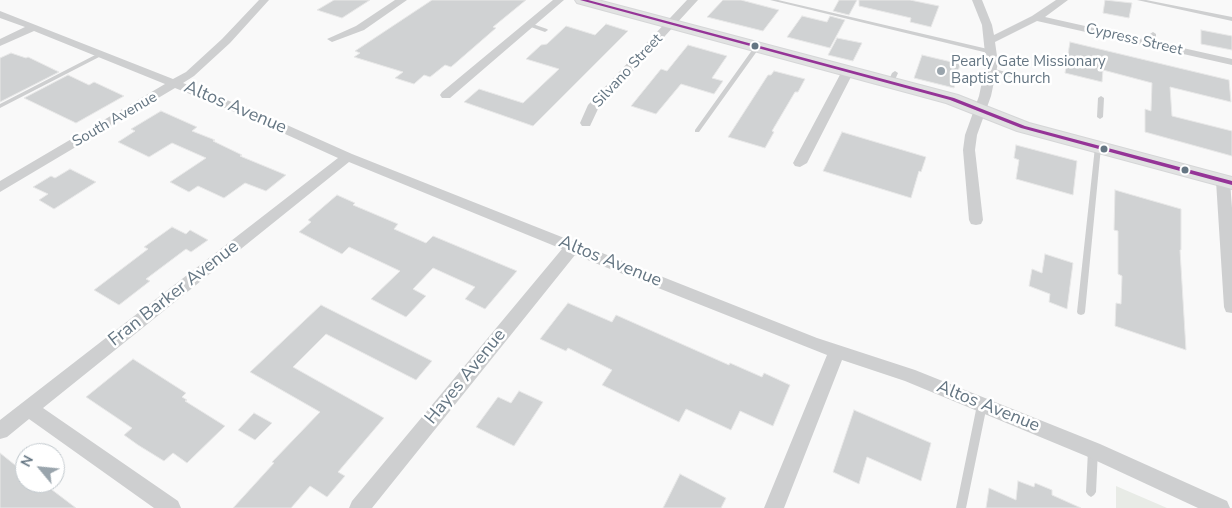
<!DOCTYPE html>
<html>
<head>
<meta charset="utf-8">
<style>
  body { margin:0 }
  #map { position:relative; width:1232px; height:508px; overflow:hidden; background:#f9f9f9; font-family:"Nunito Sans",sans-serif }
  canvas { display:block }
  .north { position:absolute; left:15px; top:443px; width:50px; height:50px; box-sizing:border-box; background:#fff; border:1px solid #c1c8cd; border-radius:50%; rotate:298deg; font-size:14px; font-weight:700; line-height:20px; text-align:center; color:#657683 }
  .north::after { content:''; display:block; margin:auto; width:18px; height:22px; background:#99a4ac; clip-path:polygon(50% 0,100% 100%,50% 72%,0 100%) }
</style>
</head>
<body>
<div id="map">
<canvas width="1232" height="508"></canvas>
<div class="north">N</div>
</div>
<script>
const ctx = document.querySelector('canvas').getContext('2d');
ctx.lineJoin = 'round';
function fill(path, color) { ctx.fillStyle = color; ctx.fill(path, 'evenodd'); }
const shape = rows => new Path2D(rows.map(r => 'M' + r).join(''));
function strokePath(path, color, width, dash) { ctx.strokeStyle = color; ctx.lineWidth = width; ctx.lineCap = dash ? 'butt' : 'round'; ctx.setLineDash(dash || []); ctx.stroke(path); }
function write(font, color, halo, rows, align = 'center') {
  ctx.font = font + ' "Nunito Sans",sans-serif'; ctx.lineWidth = 5; ctx.setLineDash([]); ctx.textBaseline = 'middle'; ctx.strokeStyle = halo; ctx.fillStyle = color; for (const [text, x, y, turn = 0] of rows) {
    ctx.save(); ctx.translate(x, y); ctx.rotate((+turn || 0) * Math.PI / 180); ctx.textAlign = isNaN(turn) ? turn : align; if (halo) ctx.strokeText(text, 0, 0); ctx.fillText(text, 0, 0); ctx.restore();
  }
}
const green = shape([
  [1116,486,1167,508,1116,508]
]);
const building = shape([
  [334,0,370,0,342,18,317,10,334,0],
  [432,0,526,0,493,27,496,28,451,67,445,65,430,77,424,75,414,84,395,78,403,72,354,57,360,53,355,51,432,0],
  [723,0,741,0,779,10,763,31,707,17,723,0],
  [839,0,857,0,849,15,833,11,839,0],
  [859,0,910,0,939,6,931,27,910,22,911,18,859,6,859,0],
  [1105,0,1132,3,1129,18,1103,13,1105,0],
  [802,16,827,22,830,16,845,20,830,48,787,37,802,16],
  [606,24,628,31,533,126,464,102,479,89,523,103,559,69,526,59,541,45,547,44,566,26,595,35,606,24],
  [1201,30,1232,36,1232,50,1201,44,1201,30],
  [837,38,862,43,853,61,828,55,837,38],
  [1070,42,1229,80,1231,102,1170,87,1172,116,1232,131,1232,156,1145,132,1145,109,1151,111,1152,83,1103,70,1102,82,1065,73,1070,42],
  [688,45,727,56,712,78,723,81,714,94,681,84,656,114,631,106,661,69,667,71,688,45],
  [11,53,26,58,28,57,59,72,0,102,0,58,11,53],
  [922,55,960,64,954,88,914,78,922,55],
  [774,71,805,79,798,92,795,92,772,131,774,132,765,148,728,137,768,75,771,75,774,71],
  [68,75,89,85,94,82,124,96,76,123,24,98,68,75],
  [161,111,197,127,192,131,215,140,213,141,242,155,240,156,286,175,266,191,245,183,224,198,198,186,189,192,170,182,206,158,172,143,149,157,118,142,135,131,131,129,161,111],
  [842,132,926,157,921,172,919,171,911,198,823,171,842,132],
  [1016,145,1077,161,1073,195,1016,179,1019,160,1014,158,1016,145],
  [70,169,96,182,54,209,39,200,48,194,33,187,51,176,55,178,70,169],
  [1115,190,1181,209,1181,250,1180,250,1186,350,1115,326,1116,303,1121,304,1122,276,1118,274,1118,231,1114,230,1115,190],
  [337,195,355,203,353,205,398,224,394,229,426,243,433,236,517,271,485,309,465,299,475,287,433,268,413,289,426,296,406,317,371,299,400,271,349,247,342,254,299,232,311,222,308,220,337,195],
  [172,227,186,234,190,230,208,240,191,252,186,249,146,279,150,281,119,305,94,290,148,249,144,247,172,227],
  [1045,254,1073,263,1067,309,1049,302,1050,294,1029,286,1032,269,1042,273,1045,254],
  [568,303,612,322,616,315,729,365,730,363,762,377,764,373,790,385,773,426,740,411,731,430,686,409,679,422,602,385,612,370,568,348,566,351,540,339,568,303],
  [321,305,432,361,416,380,326,334,293,367,384,418,338,472,345,476,327,497,310,486,291,508,233,508,274,463,272,462,320,412,250,372,321,305],
  [133,359,186,393,182,397,187,400,185,401,225,426,187,463,173,453,164,461,138,445,124,435,132,428,86,397,133,359],
  [519,391,543,402,514,446,476,427,498,397,511,403,519,391],
  [854,410,931,443,921,481,867,457,859,484,833,472,854,410],
  [254,413,272,423,255,440,238,430,254,413],
  [0,453,25,473,25,483,43,483,76,508,0,508,0,453],
  [680,474,726,498,721,508,663,508,680,474],
  [1018,481,1034,487,1035,483,1052,490,1052,495,1081,508,986,508,989,488,1016,500,1018,481]
]);
const lane = shape([
  [770,0,778,0,992,50,995,52,992,54,770,0],
  [1137,0,1146,0,1232,17,1232,21,1137,0],
  [530,23,547,29,548,30,545,32,528,26,528,24,530,23],
  [1153,32,1156,34,1156,45,1153,47,1150,45,1150,34,1153,32],
  [757,45,760,47,699,132,695,132,695,130,755,46,757,45],
  [101,52,103,53,103,55,0,108,0,104,101,52],
  [991,68,1024,77,1025,78,1022,80,989,71,989,69,991,68],
  [895,71,898,73,894,82,891,84,889,83,888,82,892,73,895,71],
  [1101,96,1104,98,1103,117,1100,119,1097,117,1098,98,1101,96],
  [1098,145,1101,147,1085,312,1084,314,1081,315,1078,314,1077,312,1095,147,1098,145],
  [982,401,985,402,987,405,966,508,956,508,977,405,979,402,982,401],
  [1093,446,1096,447,1098,450,1096,492,1094,495,1091,497,1088,495,1086,492,1088,450,1090,447,1093,446]
]);
const street = shape([
  [259,0,269,0,230,43,194,76,183,83,260,113,352,154,817,338,915,370,1100,444,1227,501,1230,508,1198,508,1086,456,905,381,842,360,784,508,764,508,827,355,575,255,372,508,349,508,352,501,562,249,349,162,43,408,178,501,181,508,154,508,29,419,7,437,0,439,0,420,338,158,252,119,175,88,0,192,0,181,165,84,34,31,0,46,0,39,25,27,0,18,0,11,173,79,186,72,222,39,259,0],
  [395,0,407,0,364,30,332,42,327,39,356,26,395,0],
  [553,0,564,0,450,98,442,98,440,95,442,92,553,0],
  [687,0,698,0,598,109,590,126,582,126,580,123,588,105,687,0],
  [972,0,982,0,992,25,994,35,1032,16,1056,0,1068,0,1045,17,1232,59,1232,65,1037,21,995,42,998,63,991,96,977,135,975,150,983,220,981,224,976,225,971,224,969,220,963,150,965,135,979,96,986,63,982,25,972,0],
  [848,68,854,71,807,163,800,167,795,166,793,163,842,71,848,68],
  [1223,176,1228,178,1230,181,1232,208,1232,313,1226,312,1224,307,1216,181,1218,178,1223,176]
]);
const secondary = shape([
  [575,0,598,0,958,95,1029,123,1232,177,1232,189,1017,131,946,103,577,3,575,0]
]);
const bus1 = shape([
  [580,0,588,0,954,98,1025,126,1232,181,1232,185,1021,128,950,100,580,0]
]);
const markers = [
  [755,46,4.5,"#657683"],
  [941,71,5,"#99a4ac"],
  [1104,149,4.5,"#657683"],
  [1185,170,4.5,"#657683"]
];
const farStreetnames = [
  ["Cypress Street",1134,40,13],
  ["Silvano Street",628,71,-47],
  ["South Avenue",115,120,-30]
];
const farPoinames = [
  ["Pearly Gate Missionary",951,62],
  ["Baptist Church",951,79]
];
const streetNames = [
  ["Altos Avenue",235,108,23],
  ["Altos Avenue",610,262,22],
  ["Fran Barker Avenue",174,294,-38],
  ["Hayes Avenue",466,377,-51],
  ["Altos Avenue",988,407,22]
];
fill(green, '#e8ebe6');
fill(building, '#d0d2d3');
strokePath(building, '#e8e8e8', 1);
strokePath(secondary, '#d5d6d7', 2);
fill(lane, '#cecfd0');
fill(street, '#cecfd0');
fill(secondary, '#e1e2e2');
fill(bus1, '#953497');
for (const [x, y, r, color] of markers) { const dot = new Path2D(); dot.arc(x, y, r, 0, 2 * Math.PI); ctx.fillStyle = color; ctx.fill(dot); strokePath(dot, '#fff', 2); }
write('15px', '#657683', '#fff', farStreetnames);
write('15px', '#657683', '#fff', farPoinames, 'left');
write('18px', '#657683', '#fff', streetNames);
</script>
</body>
</html>
